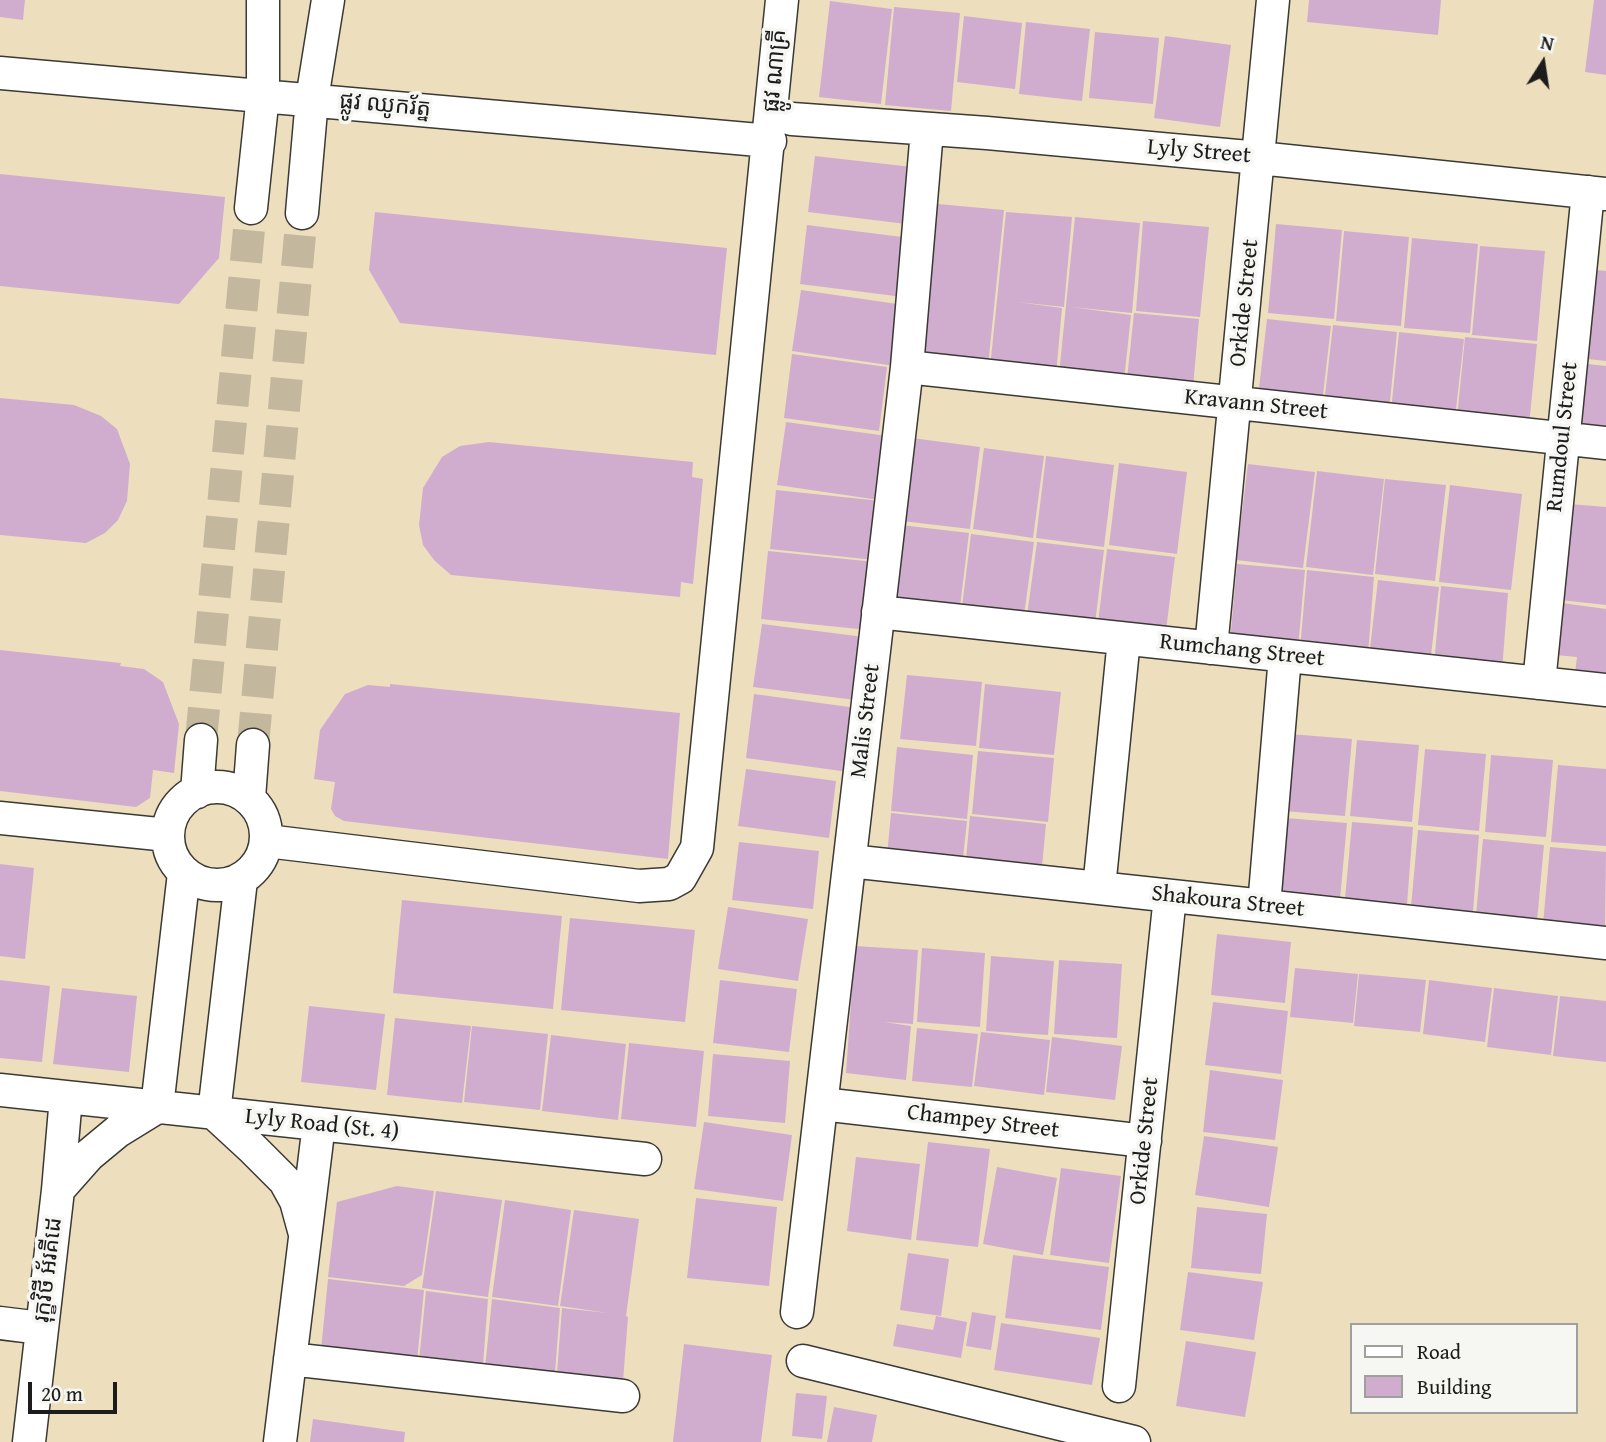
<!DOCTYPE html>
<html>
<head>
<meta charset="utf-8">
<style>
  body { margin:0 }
  #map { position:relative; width:1606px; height:1442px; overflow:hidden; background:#eddfbd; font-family:"Gentium Book Plus",serif }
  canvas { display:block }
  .legend { position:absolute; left:1350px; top:1323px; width:228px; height:91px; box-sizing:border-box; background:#f6f6f2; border:2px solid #9f9f9c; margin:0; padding:9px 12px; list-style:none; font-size:21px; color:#1c1c1c }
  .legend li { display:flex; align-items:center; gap:14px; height:35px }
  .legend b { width:35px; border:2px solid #9f9f9c }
  .north { position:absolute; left:1508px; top:28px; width:70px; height:70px; -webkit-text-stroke:5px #f6f6f2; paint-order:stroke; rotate:12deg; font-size:19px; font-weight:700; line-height:28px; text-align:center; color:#1c1c1c }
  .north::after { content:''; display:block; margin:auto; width:24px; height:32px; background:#1c1c1c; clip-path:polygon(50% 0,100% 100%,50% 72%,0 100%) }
  .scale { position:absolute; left:28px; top:1382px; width:89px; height:32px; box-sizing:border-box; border:4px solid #1c1c1c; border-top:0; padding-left:9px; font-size:21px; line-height:24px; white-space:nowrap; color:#1c1c1c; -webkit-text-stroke:5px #f6f6f2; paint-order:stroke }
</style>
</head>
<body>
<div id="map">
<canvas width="1606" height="1442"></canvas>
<ul class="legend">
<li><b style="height:9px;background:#fff"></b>Road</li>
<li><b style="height:19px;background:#d0adcf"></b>Building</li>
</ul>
<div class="north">N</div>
<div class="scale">20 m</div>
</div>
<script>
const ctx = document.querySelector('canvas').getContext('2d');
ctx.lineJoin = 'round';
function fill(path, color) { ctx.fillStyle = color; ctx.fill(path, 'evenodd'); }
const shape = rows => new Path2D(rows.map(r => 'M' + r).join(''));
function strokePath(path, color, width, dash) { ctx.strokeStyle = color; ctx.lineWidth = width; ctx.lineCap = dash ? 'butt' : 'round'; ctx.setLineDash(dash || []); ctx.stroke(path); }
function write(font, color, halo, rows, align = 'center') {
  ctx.font = font + ' "Gentium Book Plus","Noto Sans Khmer",serif'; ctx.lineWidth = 7; ctx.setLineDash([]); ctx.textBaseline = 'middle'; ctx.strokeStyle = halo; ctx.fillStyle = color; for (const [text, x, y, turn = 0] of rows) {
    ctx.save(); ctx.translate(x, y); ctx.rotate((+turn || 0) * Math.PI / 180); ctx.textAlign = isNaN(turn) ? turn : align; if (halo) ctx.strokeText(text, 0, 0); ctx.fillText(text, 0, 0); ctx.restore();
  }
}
const building = shape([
  [0,0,25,0,23,20,0,17],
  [1309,0,1441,0,1438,35,1307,22],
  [1594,0,1606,0,1606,75,1585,72],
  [830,1,892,9,881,104,819,97],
  [894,7,960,13,951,111,885,105],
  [964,16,1022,23,1015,89,957,82],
  [1026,22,1090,29,1082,101,1019,94],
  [1095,32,1159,38,1153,104,1089,98],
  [1165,36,1231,45,1220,127,1154,118],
  [815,156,912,167,906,224,808,212],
  [0,174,225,197,219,258,179,304,0,286],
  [938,204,1004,210,988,366,923,360],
  [375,212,727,248,716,355,400,323,369,270],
  [1006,212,1072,217,1064,307,1017,302,1062,308,1056,375,990,368],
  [1075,217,1140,223,1132,313,1071,307,1131,315,1124,381,1059,374],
  [1143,221,1209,227,1200,317,1136,311],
  [1276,224,1342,230,1334,319,1268,313],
  [807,225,910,238,903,297,800,284],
  [1344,231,1409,237,1401,326,1336,321],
  [1412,238,1478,244,1470,333,1404,328],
  [1480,246,1545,251,1537,341,1472,335],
  [1596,270,1606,271,1606,361,1588,359],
  [801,290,904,305,895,366,792,351],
  [1134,313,1199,319,1193,387,1127,379],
  [1267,319,1331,326,1322,404,1258,397],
  [1333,325,1397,332,1389,411,1324,404],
  [1399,332,1464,339,1455,418,1391,411],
  [1465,337,1537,344,1529,426,1457,418],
  [792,354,887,367,879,431,784,418],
  [1588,364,1606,366,1606,438,1580,434],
  [0,398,74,405,101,416,117,429,130,464,127,501,118,520,105,533,86,543,0,535],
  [786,422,887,436,879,500,777,485],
  [912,438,980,447,970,529,902,521],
  [489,442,693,462,692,477,703,479,693,584,681,582,680,597,451,575,434,560,423,545,419,525,423,488,442,457,460,446],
  [984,448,1044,456,1033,538,973,529],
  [1046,456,1114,465,1104,547,1036,538],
  [1119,463,1187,472,1177,554,1109,545],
  [1248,464,1315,472,1303,568,1236,560],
  [1317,471,1384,479,1373,575,1306,567],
  [1385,479,1446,485,1435,581,1375,574],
  [1450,485,1522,494,1511,590,1439,582],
  [776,490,881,501,874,560,770,549],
  [1569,504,1606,507,1606,605,1560,600],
  [901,525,969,533,959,615,891,607],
  [971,534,1034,542,1023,623,961,615],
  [1037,542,1104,550,1094,632,1026,623],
  [1107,549,1175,557,1165,639,1097,631],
  [768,551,875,562,868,630,761,619],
  [1237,564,1305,570,1298,648,1230,642],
  [1307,570,1374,577,1368,655,1300,649],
  [1378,580,1439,587,1430,664,1369,657],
  [1441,586,1508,593,1502,671,1434,665],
  [1562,603,1606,609,1606,686,1574,681,1577,657,1555,655],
  [762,624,864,637,855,700,753,687],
  [0,650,121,663,120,666,144,669,163,682,179,724,174,773,153,770,150,798,136,807,0,791],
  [907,675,982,682,976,746,900,739],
  [390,684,680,713,668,859,344,821,335,816,331,809,335,782,314,779,320,730,345,694,368,685,390,687],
  [985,684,1061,692,1054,755,979,748],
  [754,694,857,708,849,772,746,758],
  [1290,734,1352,739,1345,816,1284,811],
  [1357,740,1419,745,1412,822,1350,816],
  [897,747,973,755,967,819,891,811],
  [1425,749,1486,754,1479,831,1418,825],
  [978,751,1054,758,1048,822,972,814],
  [1491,755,1553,760,1546,837,1485,832],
  [1558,765,1606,769,1606,846,1551,842],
  [746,769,836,781,829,838,738,826],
  [891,813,967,821,960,885,885,877],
  [970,816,1046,824,1040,888,964,880],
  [1286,818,1347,823,1340,899,1279,894],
  [1352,822,1413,827,1407,904,1345,899],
  [1418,830,1479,835,1473,912,1411,907],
  [1483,839,1544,845,1537,921,1476,915],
  [739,842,819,851,813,909,732,900],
  [1550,847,1606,852,1605,930,1543,924],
  [0,864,34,868,25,959,0,956],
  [402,900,562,916,553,1009,393,993],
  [728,907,808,919,798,981,718,969],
  [570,918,695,930,685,1022,561,1010],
  [1217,934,1291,942,1285,1003,1211,995],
  [855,946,918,950,913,1024,884,1022,911,1026,906,1080,846,1073],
  [922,948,985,953,980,1027,917,1022],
  [991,956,1054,961,1048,1035,986,1031],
  [1059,960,1122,964,1117,1038,1054,1034],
  [1295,968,1358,974,1353,1023,1290,1017],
  [1359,974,1426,980,1420,1032,1354,1026],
  [0,980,50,986,42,1062,0,1058],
  [720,980,797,989,789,1052,713,1043],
  [1429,980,1492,988,1485,1042,1423,1034],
  [62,988,137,996,129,1072,53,1064],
  [1494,988,1558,996,1551,1055,1487,1047],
  [1560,996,1606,1001,1606,1062,1553,1056],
  [1213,1002,1288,1011,1281,1074,1205,1065],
  [309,1006,385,1014,376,1090,301,1082],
  [395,1018,471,1026,462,1103,387,1095],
  [472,1026,548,1034,540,1110,464,1102],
  [917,1028,978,1034,972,1087,912,1081],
  [981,1032,1050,1040,1044,1095,974,1086],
  [551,1035,626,1044,618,1120,542,1111],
  [1052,1037,1122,1046,1115,1100,1046,1092],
  [629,1043,704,1051,696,1127,621,1119],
  [713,1054,790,1061,785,1123,708,1116],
  [1210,1070,1283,1080,1275,1140,1203,1132],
  [704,1122,792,1135,783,1201,694,1189],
  [1204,1136,1278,1147,1269,1207,1195,1195],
  [928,1142,990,1149,978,1247,916,1240],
  [856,1157,920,1164,911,1240,847,1231],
  [997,1167,1057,1178,1043,1255,983,1244],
  [1061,1168,1121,1176,1109,1263,1050,1255],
  [397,1186,434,1191,422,1275,404,1286,328,1277,337,1202],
  [436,1191,502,1200,488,1297,422,1288],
  [696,1198,777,1207,769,1286,687,1278],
  [505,1200,571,1210,558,1306,492,1297],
  [1197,1207,1267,1214,1261,1274,1191,1268],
  [574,1210,639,1219,626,1316,628,1317,622,1394,556,1386,562,1308,608,1313,560,1306],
  [908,1253,949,1259,941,1316,900,1310],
  [1013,1255,1109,1267,1101,1330,1005,1318],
  [1188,1272,1263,1282,1254,1340,1180,1330],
  [328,1279,424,1290,416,1371,320,1360],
  [426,1291,488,1299,482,1378,418,1371],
  [492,1299,560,1308,554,1386,484,1378],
  [972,1312,996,1316,991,1350,966,1346],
  [936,1316,967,1322,961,1358,893,1346,897,1324,933,1330],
  [1001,1323,1100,1338,1092,1385,994,1370],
  [1186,1341,1256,1352,1245,1417,1176,1406],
  [684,1344,772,1355,761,1442,673,1442],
  [796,1393,827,1396,822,1439,792,1436],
  [834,1407,877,1415,872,1442,827,1442],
  [313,1419,405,1432,404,1442,310,1442]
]);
const streetTunnel = shape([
  [201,740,251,208],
  [253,745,302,213]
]);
const street = shape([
  [0,73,770,141],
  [792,119,987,133,1259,158,1606,194],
  [251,208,263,95,263,0],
  [302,213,312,99,328,0],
  [907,367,1606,443],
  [878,612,1606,690],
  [1211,648,1273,0],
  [1539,683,1588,192],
  '168 836a49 49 0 1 1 98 0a49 49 0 1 1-98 0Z',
  [197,792,201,740],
  [249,798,253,745],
  [0,818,168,835],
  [267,841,639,886,669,884,680,878,697,848,782,0],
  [850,861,1606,943],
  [241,880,214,1113,252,1148,285,1181,296,1201,305,1234],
  [1099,888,1124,639],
  [1264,906,1285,656],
  [0,1090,645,1159],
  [822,1104,1145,1141],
  [58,1190,89,1155,118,1131,157,1107,184,873],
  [797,1312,907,367,927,130],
  [0,1323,41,1328],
  [290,1359,623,1396],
  [803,1361,1134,1442],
  [1119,1386,1170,896],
  [29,1442,58,1190,66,1097],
  [280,1442,319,1124]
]);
const streetNames = [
  ["ផ្លូវ ណាគ្រី",776,71,-85],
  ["ផ្លូវ ឈូករ័ត្ន",385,106,5],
  ["Lyly Street",1199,152,5],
  ["Orkide Street",1245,303,-84],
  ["Kravann Street",1256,405,6],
  ["Rumdoul Street",1563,437,-84],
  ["Rumchang Street",1242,651,6],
  ["Malis Street",866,721,-83],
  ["Shakoura Street",1228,902,6],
  ["Champey Street",983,1122,7],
  ["Lyly Road (St. 4)",322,1125,6],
  ["Orkide Street",1145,1141,-84],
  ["រុក្ខវិថី អ័រគីដេ",49,1270,-83]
];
fill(building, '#d0adcf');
strokePath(streetTunnel, '#c3b89d', 32, [32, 16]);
strokePath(street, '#3b3934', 35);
strokePath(street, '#fff', 32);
write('23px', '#1c1c1c', '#f6f6f2', streetNames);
</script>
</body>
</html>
